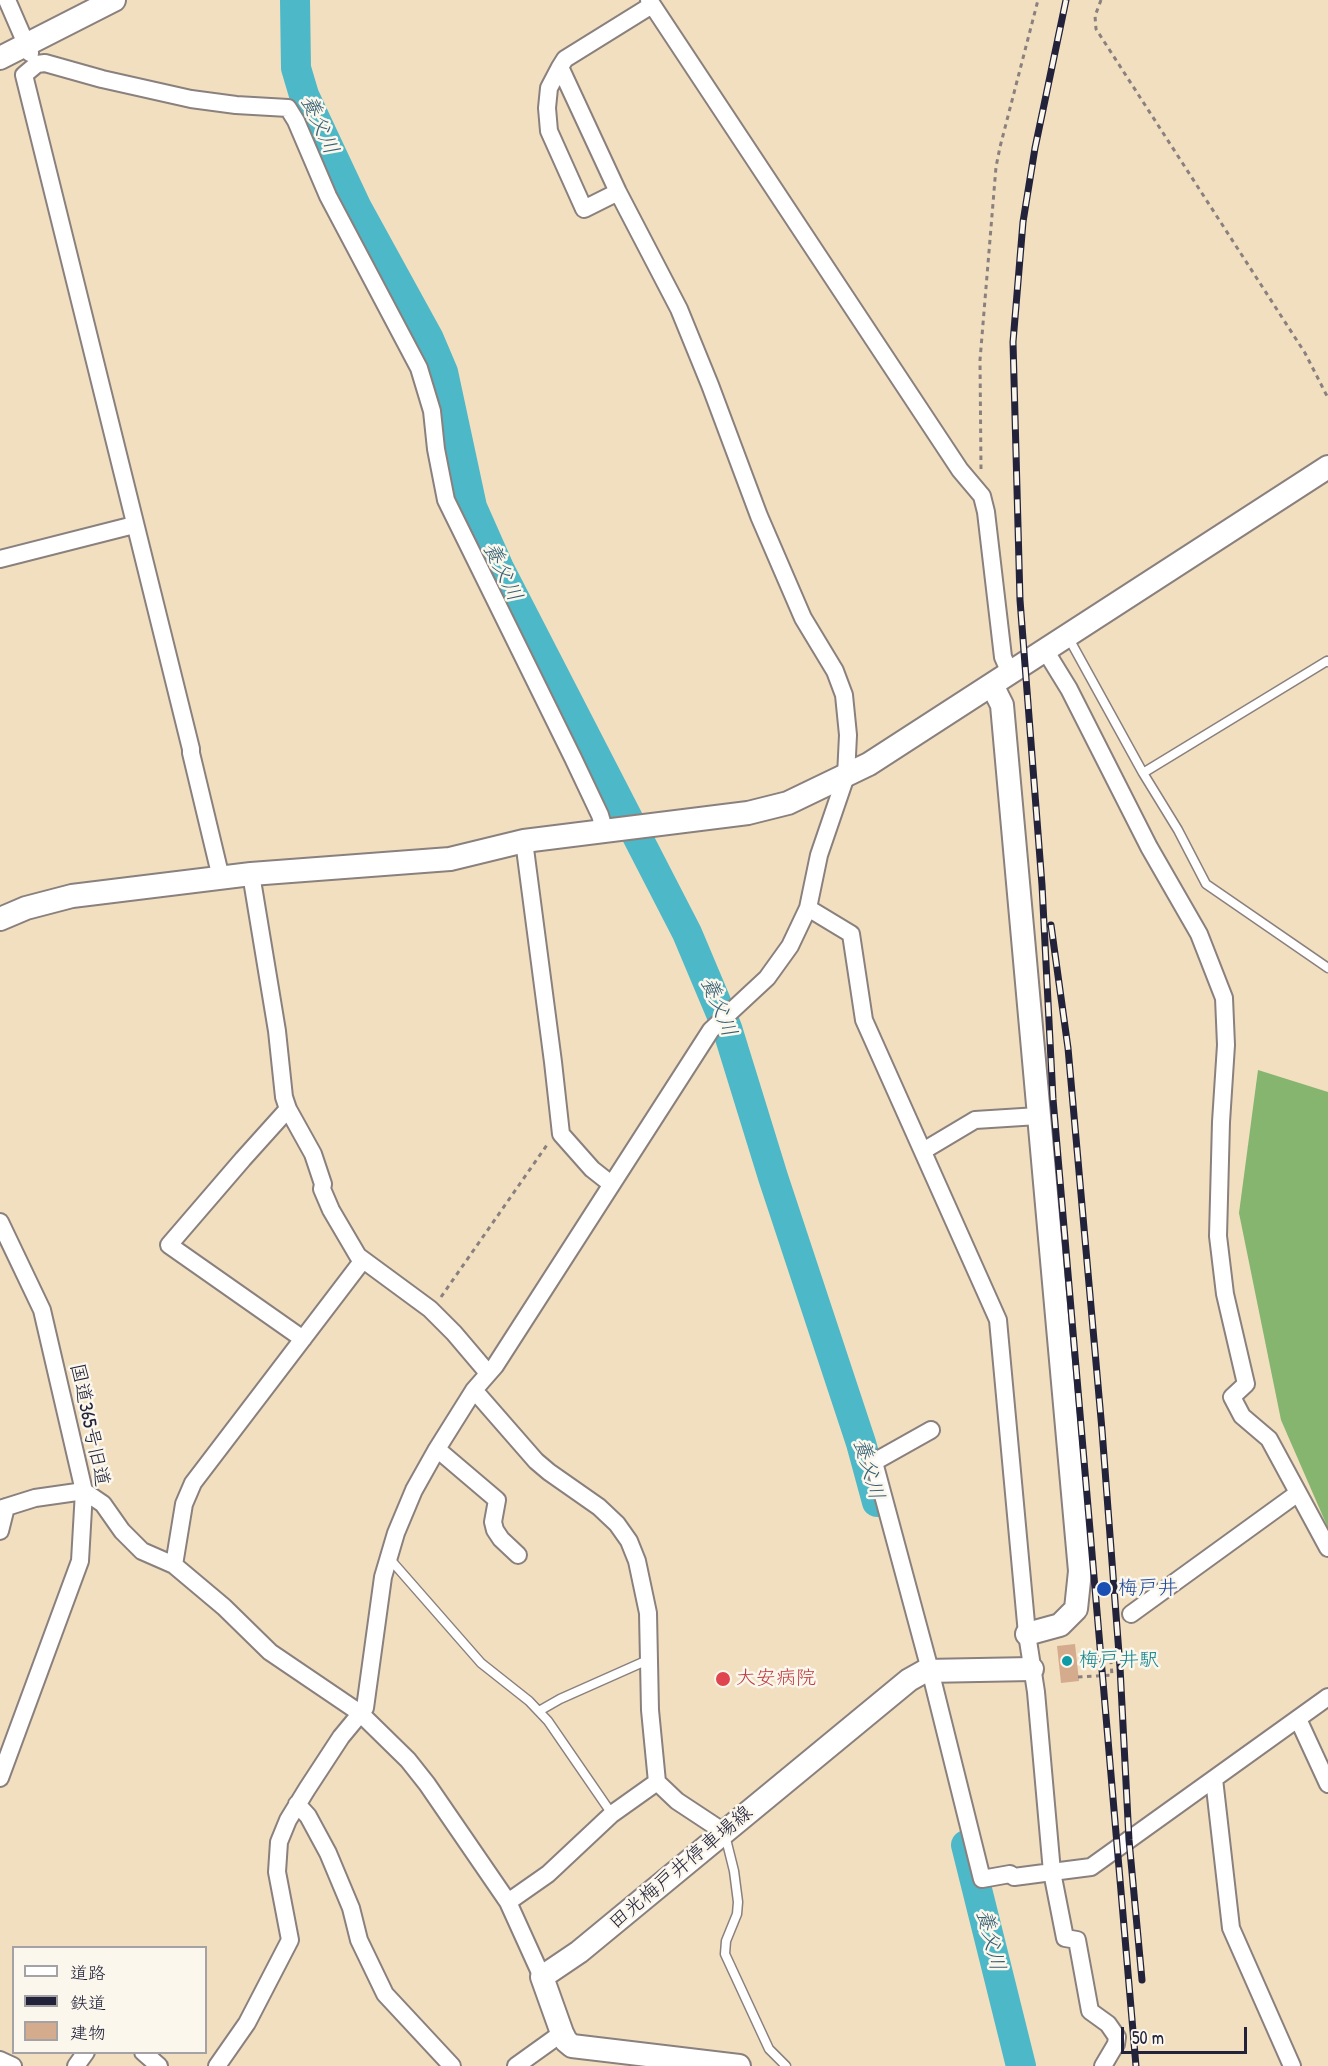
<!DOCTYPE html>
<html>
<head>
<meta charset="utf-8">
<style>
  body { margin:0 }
  #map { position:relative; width:1328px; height:2066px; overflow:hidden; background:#f1dfc0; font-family:"Patrick Hand","Klee One",sans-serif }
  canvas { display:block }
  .legend { position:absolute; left:12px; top:1946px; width:195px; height:108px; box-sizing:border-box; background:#fbf7ec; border:2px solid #a4a2a5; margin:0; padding:8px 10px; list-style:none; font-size:18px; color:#22223b }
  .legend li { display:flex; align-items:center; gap:12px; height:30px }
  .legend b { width:30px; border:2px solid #a4a2a5 }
  .scale { position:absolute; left:1121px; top:2027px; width:126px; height:27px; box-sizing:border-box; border:3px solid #22223b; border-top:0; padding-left:8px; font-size:18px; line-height:21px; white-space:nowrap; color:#22223b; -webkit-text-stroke:4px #fbf7ec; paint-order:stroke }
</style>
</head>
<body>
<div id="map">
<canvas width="1328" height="2066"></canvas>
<ul class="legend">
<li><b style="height:8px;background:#fff"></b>道路</li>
<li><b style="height:8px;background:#22223b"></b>鉄道</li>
<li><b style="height:16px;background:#d5ab8d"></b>建物</li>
</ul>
<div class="scale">50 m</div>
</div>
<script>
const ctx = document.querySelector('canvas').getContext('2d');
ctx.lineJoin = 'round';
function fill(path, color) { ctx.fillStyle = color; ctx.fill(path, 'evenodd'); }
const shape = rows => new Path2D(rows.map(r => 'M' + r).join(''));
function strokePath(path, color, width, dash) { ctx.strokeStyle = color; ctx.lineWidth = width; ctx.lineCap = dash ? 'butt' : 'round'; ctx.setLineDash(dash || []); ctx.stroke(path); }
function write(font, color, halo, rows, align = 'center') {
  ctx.font = font + ' "Patrick Hand","Klee One",sans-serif'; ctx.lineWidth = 5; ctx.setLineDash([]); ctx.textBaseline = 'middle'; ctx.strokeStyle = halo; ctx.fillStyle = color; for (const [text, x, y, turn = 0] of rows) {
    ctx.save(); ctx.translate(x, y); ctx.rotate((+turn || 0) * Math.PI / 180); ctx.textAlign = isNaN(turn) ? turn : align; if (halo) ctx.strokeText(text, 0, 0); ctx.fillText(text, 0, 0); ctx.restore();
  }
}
const forest = shape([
  [1258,1070,1328,1092,1328,1528,1281,1420,1239,1213]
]);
const river = shape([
  [295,0,296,68,304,95,357,208,429,339,443,372,472,507,499,568,687,933,727,1028,773,1177,861,1443,877,1502],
  [966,1845,1021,2066]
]);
const building = shape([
  [1075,1644,1079,1681,1061,1683,1057,1646]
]);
const path = shape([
  [1101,0,1095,16,1096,29,1305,353,1328,398],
  [981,469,980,360,996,167,1000,147,1038,0],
  [441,1297,549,1142],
  [1078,1677,1112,1675,1111,1663]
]);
const lane = shape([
  [1067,635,1143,773,1178,830,1206,884,1328,968],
  [1143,773,1327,661,1328,662],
  [389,1558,481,1663,529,1701,548,1721,612,1814],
  [539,1711,560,1699,650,1659],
  [725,1835,734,1871,738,1902,737,1914,726,1941,725,1954,769,2049,786,2066]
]);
const street = shape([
  [7,0,30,53],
  [649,0,960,470,982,496,986,512,1003,657,1010,673],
  [560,67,549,88,547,108,549,131,584,209,618,192],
  [0,559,134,525],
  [1045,650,1069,689,1149,847,1199,934,1224,998,1226,1045,1221,1122,1218,1236,1225,1294,1246,1384,1232,1397,1242,1416,1269,1439,1328,1548],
  [524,841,553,1062,561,1134,592,1169,611,1184],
  [251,874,277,1031,284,1097,288,1109,313,1154,323,1184,322,1189,331,1210,358,1256,430,1309,454,1333,488,1373],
  [221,878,191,753,191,749,24,75,37,64,45,63,102,79,191,99,236,105,288,108,296,121,328,196,419,368,432,411,436,449,446,500,573,758,600,815,605,832],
  [808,908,851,934,864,1020,998,1320,1027,1634,1036,1692,1052,1872,1091,1867,1328,1697],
  [288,1109,243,1159,169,1245,303,1339],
  [923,1151,975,1120,1038,1116],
  [0,1222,42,1310,84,1491,80,1561,0,1778],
  [474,1390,536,1461,549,1472,599,1507,617,1524,629,1541,637,1561,648,1613,650,1710,657,1782,677,1801,724,1832],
  [931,1430,874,1462,930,1670,982,1879,1010,1874,1014,1877,1052,1872,1065,1938,1077,1940,1090,2011,1108,2024,1117,2037,1116,2044,1103,2066],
  [437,1449,497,1500,493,1522,495,1530,501,1539,518,1555],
  [0,1509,35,1498,84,1491,103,1504,122,1531,142,1551,174,1565,224,1607,270,1652,360,1713,408,1760,427,1784,508,1902,542,1977],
  [0,1531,6,1507],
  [174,1565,184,1504,193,1483,363,1260],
  [1131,1614,1298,1493],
  [1298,1719,1328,1784],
  [1214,1779,1231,1928,1292,2066],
  [297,1804,308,1816,328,1853,351,1908,359,1940,385,1994,452,2066],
  [508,1902,548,1874,612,1814,657,1782],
  [143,2052,159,2066],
  [0,2060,13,2066],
  [76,2066,86,2052],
  [217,2066,247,2023,290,1940,277,1872,279,1842,288,1820,307,1789,341,1737,365,1708,383,1577,396,1533,414,1490,437,1449,474,1390,495,1366,711,1030,767,978,790,946,808,908,819,855,846,776,848,735,844,695,835,671,803,618,759,516,710,385,679,309,618,192,560,67,565,59,652,5],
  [516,2066,562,2033]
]);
const secondary = shape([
  [0,58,114,0],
  [992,685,1002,705,1080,1571,1076,1609,1060,1625,1027,1634],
  [0,919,26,908,72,896,251,874,450,859,524,841,748,813,788,803,869,764,1328,467],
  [739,2066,572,2046,566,2041,562,2033,542,1977,579,1952,909,1680,925,1671,1032,1669]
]);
const rail = shape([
  [1066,0,1035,148,1023,222,1013,342,1020,600,1042,885,1053,1099,1136,2066],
  [1051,925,1068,1048,1102,1430,1120,1667,1129,1840,1142,1980]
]);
const markers = [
  [1104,1589,8,"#1a4fb4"],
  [1067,1661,6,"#0f9aa8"],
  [723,1679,8,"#e0444e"]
];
const streetNames = [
  ["国道365号旧道",89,1425,78],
  ["田光梅戸井停車場線",681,1868,-40]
];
const transitNames = [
  ["梅戸井",1118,1589]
];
const cultureNames = [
  ["梅戸井駅",1079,1661]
];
const healthNames = [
  ["大安病院",736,1679]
];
const waterNames = [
  ["養父川",319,125,66],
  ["養父川",502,572,64],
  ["養父川",718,1007,68],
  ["養父川",868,1469,74],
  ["養父川",990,1940,76]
];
fill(forest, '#85b56e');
strokePath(river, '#4cb8c8', 30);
fill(building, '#d5ab8d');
strokePath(lane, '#8a807e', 11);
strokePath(street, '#8a807e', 20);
strokePath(secondary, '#8a807e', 26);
strokePath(path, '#8a807e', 3, [4.5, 4.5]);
strokePath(lane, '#fff', 8);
strokePath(street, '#fff', 16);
strokePath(secondary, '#fff', 22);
strokePath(rail, '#22223b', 7);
strokePath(rail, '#fbf7ec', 4.5, [14]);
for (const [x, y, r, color] of markers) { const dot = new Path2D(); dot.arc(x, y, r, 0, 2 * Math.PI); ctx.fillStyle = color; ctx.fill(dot); strokePath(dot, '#fbf7ec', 2); }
write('20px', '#22223b', '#fbf7ec', streetNames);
write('20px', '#164399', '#fbf7ec', transitNames, 'left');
write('20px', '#0d838f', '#fbf7ec', cultureNames, 'left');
write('20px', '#be3a42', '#fbf7ec', healthNames, 'left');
write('italic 21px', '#335e73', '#fbf7ec', waterNames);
</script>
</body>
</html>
